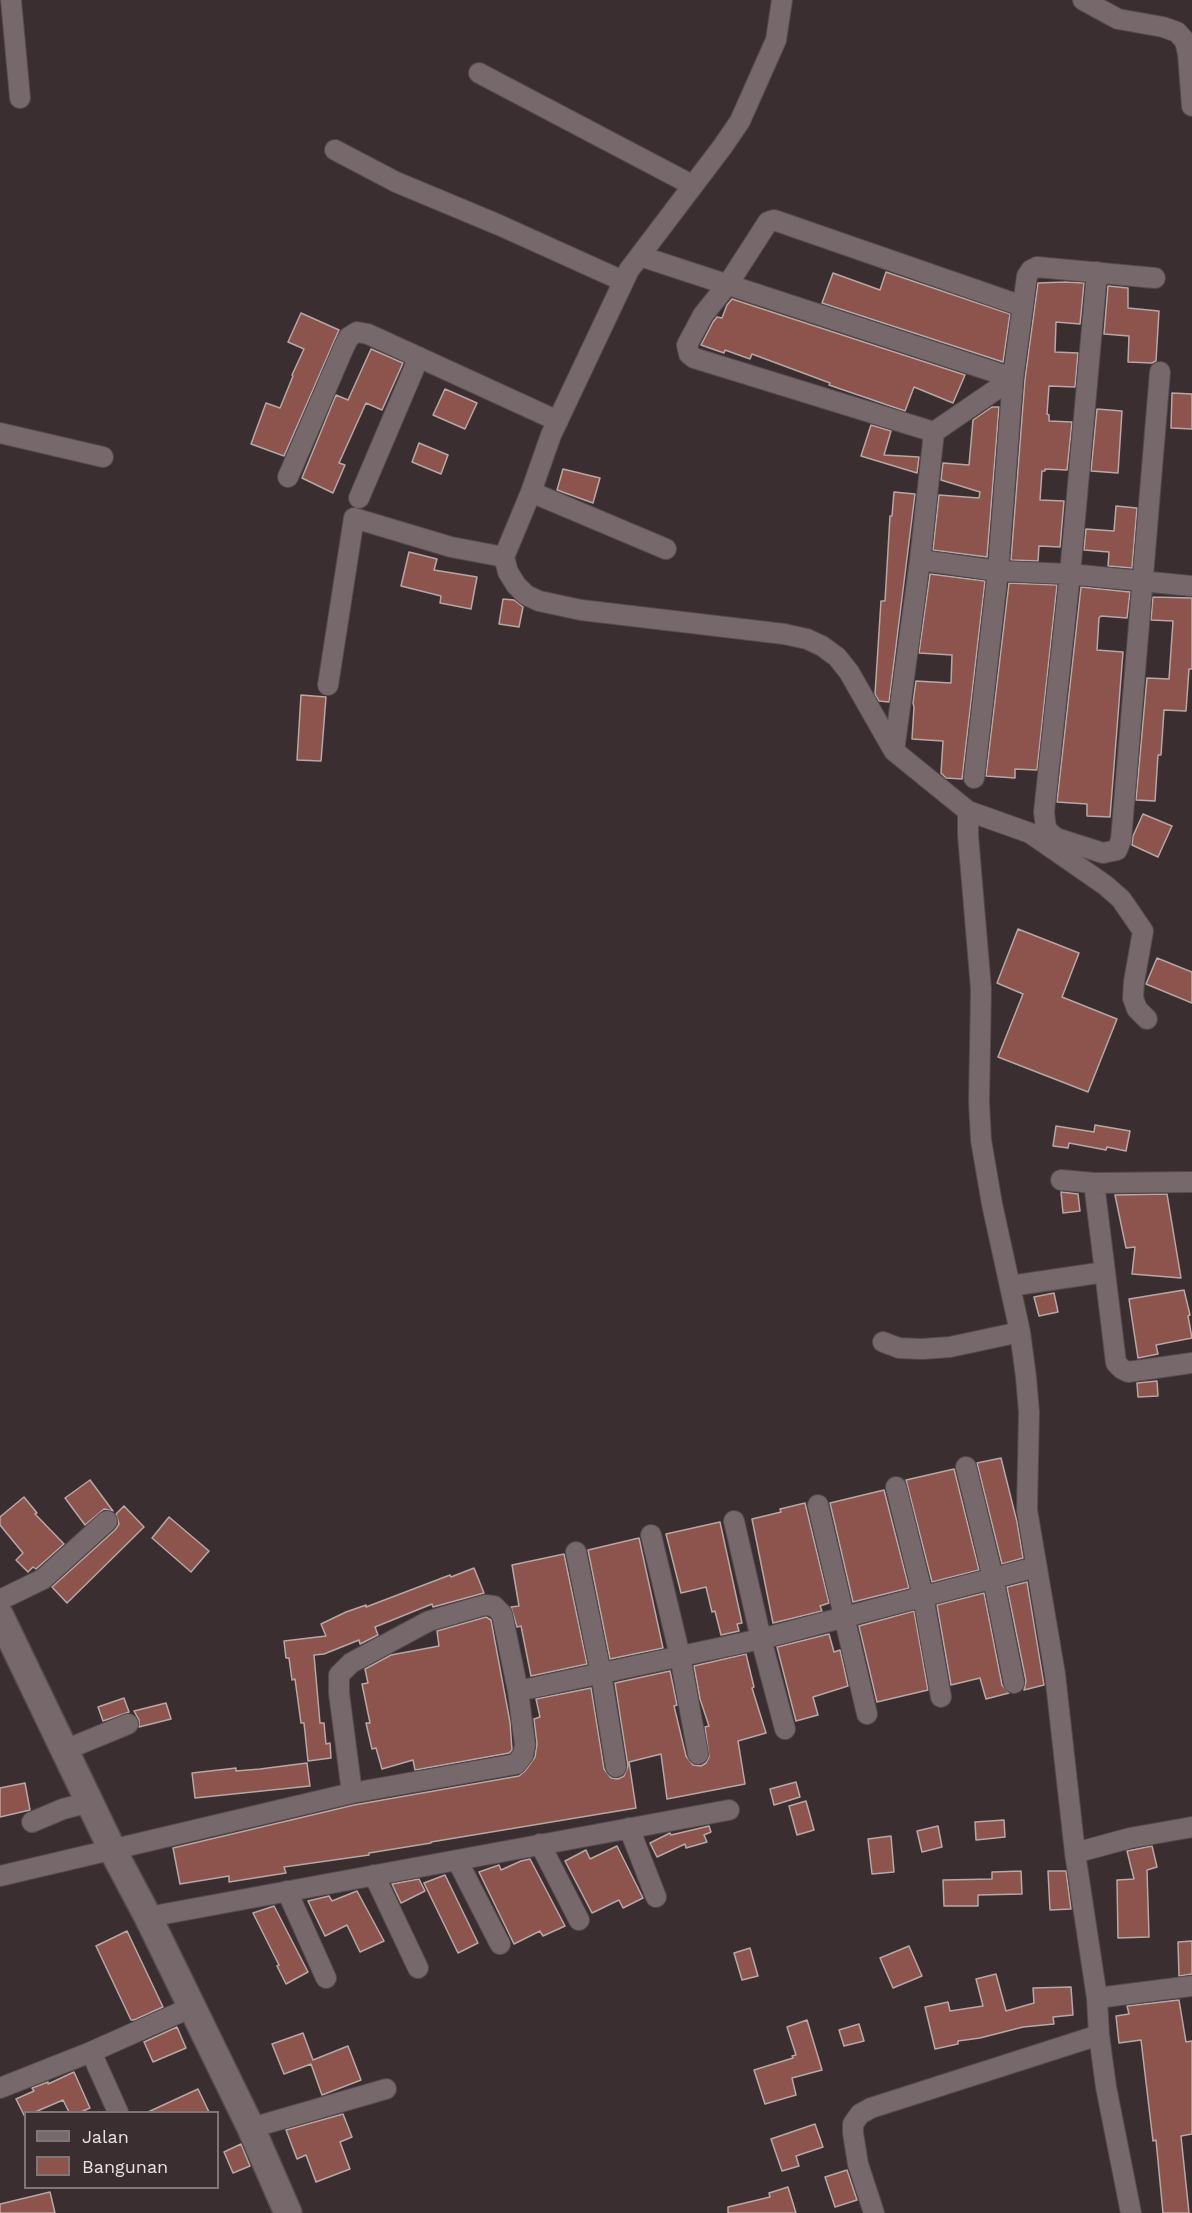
<!DOCTYPE html>
<html>
<head>
<meta charset="utf-8">
<style>
  body { margin:0 }
  #map { position:relative; width:1192px; height:2213px; overflow:hidden; background:#3a2e31; font-family:"Work Sans",sans-serif }
  canvas { display:block }
  .legend { position:absolute; left:24px; top:2111px; width:195px; height:78px; box-sizing:border-box; background:#3a2e31; border:2px solid #807678; margin:0; padding:8px 10px; list-style:none; font-size:18px; color:#e9e1e3 }
  .legend li { display:flex; align-items:center; gap:12px; height:30px }
  .legend b { width:30px; border:2px solid #807678 }
</style>
</head>
<body>
<div id="map">
<canvas width="1192" height="2213"></canvas>
<ul class="legend">
<li><b style="height:8px;background:#76686b"></b>Jalan</li>
<li><b style="height:16px;background:#8d544d"></b>Bangunan</li>
</ul>
</div>
<script>
const ctx = document.querySelector('canvas').getContext('2d');
ctx.lineJoin = 'round';
function fill(path, color) { ctx.fillStyle = color; ctx.fill(path, 'evenodd'); }
const shape = rows => new Path2D(rows.map(r => 'M' + r).join(''));
function strokePath(path, color, width, dash) { ctx.strokeStyle = color; ctx.lineWidth = width; ctx.lineCap = dash ? 'butt' : 'round'; ctx.setLineDash(dash || []); ctx.stroke(path); }
const building = shape([
  [886,272,1010,314,1003,362,822,303,833,273,880,290,886,272],
  [1064,282,1084,283,1080,324,1056,322,1055,352,1078,353,1075,387,1049,386,1047,414,1049,415,1049,421,1072,422,1067,470,1045,469,1045,471,1042,471,1040,500,1064,501,1060,547,1039,546,1038,561,1011,560,1025,379,1038,283,1064,282],
  [1108,286,1128,288,1128,308,1159,311,1156,361,1152,363,1128,362,1129,336,1104,334,1108,286],
  [732,299,965,375,953,403,914,387,905,411,829,385,830,383,752,354,750,359,725,350,724,353,701,345,713,322,717,317,722,318,727,305,732,299],
  [301,313,339,330,284,456,251,444,266,403,280,408,293,376,292,375,304,349,288,342,301,313],
  [371,349,403,363,382,410,366,403,339,463,345,465,333,493,302,478,336,395,348,400,371,349],
  [445,389,477,403,465,429,433,415,445,389],
  [1172,393,1192,394,1192,429,1171,428,1172,393],
  [992,407,999,407,987,557,933,550,939,495,979,498,980,492,941,480,943,463,969,465,973,420,992,407],
  [1097,409,1122,411,1118,473,1091,471,1097,409],
  [871,425,891,431,884,455,919,457,917,473,861,456,871,425],
  [419,443,448,455,441,474,412,462,419,443],
  [563,469,600,478,593,503,557,490,563,469],
  [894,492,915,494,889,702,879,701,875,694,881,601,885,601,890,516,892,516,894,492],
  [1116,506,1137,508,1132,568,1108,566,1109,552,1084,550,1086,529,1114,531,1116,506],
  [409,552,437,559,434,570,477,577,471,609,440,603,441,596,401,586,409,552],
  [930,574,985,581,962,779,946,778,941,773,943,741,912,739,914,707,913,703,916,681,951,683,952,655,919,653,930,574],
  [1009,583,1057,585,1037,770,1015,769,1015,778,986,776,1009,583],
  [1081,587,1130,592,1127,618,1101,616,1099,618,1097,650,1123,652,1110,817,1087,816,1087,804,1057,802,1081,587],
  [1153,597,1192,598,1192,669,1189,669,1186,711,1164,710,1161,755,1158,755,1155,801,1136,800,1147,678,1169,679,1173,621,1151,620,1153,597],
  [503,599,514,600,523,607,519,627,499,624,503,599],
  [301,695,326,697,321,761,297,760,301,695],
  [1143,814,1172,826,1158,857,1132,845,1133,836,1143,814],
  [1018,929,1079,953,1062,997,1117,1019,1088,1092,998,1057,1023,994,997,983,1018,929],
  [1157,958,1192,972,1192,1003,1146,984,1157,958],
  [1095,1125,1130,1131,1126,1151,1107,1147,1106,1150,1069,1143,1068,1148,1053,1146,1056,1126,1094,1132,1095,1125],
  [1061,1192,1078,1194,1080,1211,1063,1213,1061,1192],
  [1167,1194,1181,1278,1132,1274,1135,1247,1126,1248,1115,1195,1167,1194],
  [1184,1290,1190,1315,1188,1316,1192,1338,1156,1345,1158,1354,1138,1358,1129,1299,1184,1290],
  [1054,1293,1058,1312,1039,1316,1034,1297,1054,1293],
  [1157,1381,1158,1396,1138,1397,1137,1383,1157,1381],
  [1001,1458,1017,1522,1023,1558,1002,1564,977,1463,1001,1458],
  [954,1469,979,1570,932,1582,906,1480,954,1469],
  [90,1480,113,1511,104,1509,85,1525,65,1498,90,1480],
  [884,1490,909,1588,853,1602,830,1503,884,1490],
  [24,1497,37,1513,35,1514,64,1544,36,1569,33,1567,28,1572,16,1560,23,1553,0,1525,0,1517,24,1497],
  [805,1503,829,1603,820,1606,822,1611,773,1623,752,1519,781,1512,780,1509,805,1503],
  [124,1506,144,1527,67,1603,52,1587,115,1530,119,1524,116,1514,124,1506],
  [169,1517,209,1551,191,1572,152,1538,169,1517],
  [720,1522,742,1623,737,1624,739,1631,721,1635,715,1611,712,1612,706,1587,681,1593,666,1534,720,1522],
  [639,1538,663,1648,610,1659,588,1550,639,1538],
  [564,1554,587,1664,531,1676,521,1626,517,1627,511,1607,519,1606,512,1565,564,1554],
  [474,1568,484,1593,433,1607,432,1604,375,1627,378,1635,360,1644,359,1640,324,1654,314,1655,320,1723,324,1723,326,1744,330,1743,331,1758,308,1761,304,1723,301,1723,295,1679,292,1680,289,1658,286,1658,284,1641,326,1636,321,1624,346,1612,366,1605,366,1607,450,1575,451,1577,474,1568],
  [1027,1582,1044,1685,1024,1690,1026,1681,1007,1587,1027,1582],
  [984,1593,1002,1685,1009,1693,986,1699,980,1678,951,1685,937,1605,984,1593],
  [914,1611,928,1690,877,1702,859,1626,914,1611],
  [486,1617,491,1620,493,1631,510,1722,512,1750,509,1753,415,1770,413,1760,382,1769,376,1748,372,1749,366,1723,370,1723,362,1684,368,1683,365,1669,391,1655,439,1646,437,1631,486,1617],
  [829,1634,834,1652,840,1650,848,1686,813,1697,818,1715,796,1721,777,1647,829,1634],
  [746,1654,754,1687,752,1688,766,1733,738,1741,745,1784,667,1799,661,1754,629,1762,636,1808,431,1842,431,1843,369,1853,369,1855,284,1867,286,1873,229,1882,229,1876,180,1884,173,1848,354,1805,519,1776,525,1771,535,1757,537,1744,534,1719,540,1717,536,1699,591,1688,604,1769,611,1778,618,1779,624,1776,628,1766,615,1683,670,1671,677,1705,674,1706,686,1756,693,1765,701,1766,706,1763,709,1757,705,1727,709,1726,700,1699,694,1666,746,1654],
  [124,1698,129,1712,103,1721,98,1707,124,1698],
  [166,1703,171,1719,139,1727,139,1720,134,1711,166,1703],
  [307,1763,310,1786,195,1798,192,1773,236,1768,236,1771,260,1769,307,1763],
  [796,1782,800,1797,774,1805,770,1789,796,1782],
  [25,1783,30,1810,0,1817,0,1788,25,1783],
  [806,1801,814,1830,797,1835,789,1806,806,1801],
  [1004,1820,1005,1837,976,1840,975,1822,1004,1820],
  [709,1826,711,1832,704,1835,707,1842,686,1848,685,1844,657,1857,650,1843,670,1833,671,1835,709,1826],
  [938,1826,942,1847,922,1852,917,1831,938,1826],
  [891,1836,894,1872,872,1874,868,1839,891,1836],
  [617,1846,643,1898,623,1908,619,1900,592,1913,565,1861,586,1850,590,1859,617,1846],
  [1152,1846,1157,1867,1147,1870,1149,1937,1118,1938,1117,1880,1134,1879,1127,1851,1152,1846],
  [530,1859,565,1926,543,1936,540,1931,514,1944,479,1872,499,1865,501,1870,521,1861,530,1859],
  [1021,1871,1022,1894,978,1895,978,1906,944,1906,943,1880,992,1879,992,1872,1021,1871],
  [1048,1871,1066,1871,1071,1909,1050,1910,1048,1871],
  [445,1875,478,1943,458,1953,424,1883,445,1875],
  [419,1879,425,1891,401,1903,392,1884,419,1879],
  [357,1891,384,1941,360,1952,347,1925,325,1936,308,1901,329,1896,332,1901,357,1891],
  [274,1906,308,1972,286,1984,277,1966,279,1965,253,1913,274,1906],
  [127,1931,163,2007,134,2020,131,2020,96,1946,127,1931],
  [1192,1941,1192,1974,1179,1976,1178,1942,1192,1941],
  [909,1946,922,1976,893,1988,880,1958,909,1946],
  [750,1948,758,1976,742,1980,734,1953,750,1948],
  [996,1974,1006,2011,1034,2003,1033,1988,1071,1987,1073,2015,1053,2017,1054,2024,1023,2027,980,2038,958,2041,958,2044,935,2049,925,2007,948,2002,950,2011,983,2006,976,1979,996,1974],
  [1179,2000,1186,2042,1192,2041,1192,2134,1181,2136,1189,2213,1163,2213,1156,2140,1153,2141,1141,2040,1119,2043,1116,2016,1129,2014,1127,2006,1179,2000],
  [807,2020,822,2070,792,2078,796,2095,765,2104,754,2070,793,2058,792,2056,796,2055,787,2027,807,2020],
  [859,2024,864,2041,844,2046,839,2030,859,2024],
  [177,2027,186,2048,153,2062,144,2042,177,2027],
  [303,2033,313,2060,348,2046,361,2080,322,2095,311,2064,284,2074,272,2044,303,2033],
  [74,2072,90,2108,81,2112,69,2112,63,2100,35,2112,26,2112,25,2117,16,2099,34,2091,32,2088,48,2082,48,2084,74,2072],
  [198,2089,209,2112,148,2112,198,2089],
  [343,2114,352,2137,340,2142,350,2169,316,2182,306,2155,297,2159,286,2130,343,2114],
  [815,2124,823,2147,796,2156,799,2166,782,2171,771,2139,815,2124],
  [241,2144,250,2166,233,2173,224,2152,241,2144],
  [847,2170,857,2200,835,2207,825,2177,847,2170],
  [788,2187,796,2213,728,2213,728,2207,770,2197,769,2193,788,2187],
  [50,2192,55,2213,0,2213,0,2204,50,2192]
]);
const street = shape([
  [11,0,20,98],
  [782,0,776,40,740,121,723,146,629,270,551,435,531,492,504,557,508,572,516,585,526,595,539,601,581,610,784,634,807,639,822,646,837,657,849,672,894,751,968,811,968,835,981,989,979,1102,981,1140,992,1204,1020,1332,1026,1377,1029,1412,1027,1510,1055,1674,1075,1853,1097,1998,1099,2035,1106,2087,1131,2213],
  [1083,0,1118,19,1163,27,1177,32,1185,41,1188,54,1192,106],
  [479,73,692,185],
  [335,150,396,182,499,225,623,281],
  [640,256,1013,378],
  [1097,272,1070,574,1044,812,1046,828,1050,833,1056,838,1103,853,1117,850,1121,840,1160,372],
  [1013,378,934,432,694,358,689,354,687,345,703,315,728,284,768,222,774,220,1022,306],
  [0,433,103,457],
  [288,477,344,347,349,337,357,332,368,334,558,421],
  [531,492,666,549],
  [359,498,419,357],
  [920,560,998,571,1070,574,1192,586],
  [328,685,354,518,451,547,504,557],
  [894,751,920,560,934,432],
  [974,778,998,571,1013,378,1027,276,1031,270,1037,267,1155,278],
  [968,811,1030,833,1105,885,1121,899,1143,931,1134,982,1133,998,1137,1009,1147,1019],
  [1061,1180,1094,1183,1192,1182],
  [1105,1272,1116,1363,1122,1369,1128,1372,1192,1363],
  [1010,1286,1105,1272,1094,1183],
  [883,1342,899,1348,922,1349,950,1347,1020,1332],
  [966,1467,993,1578,1014,1683],
  [896,1487,923,1596,941,1697],
  [818,1505,867,1714],
  [734,1521,761,1639,785,1729],
  [651,1535,680,1656,698,1754],
  [576,1552,601,1674,616,1767],
  [0,1600,43,1579,107,1521],
  [518,1691,761,1639,1036,1567],
  [65,1750,128,1724],
  [32,1822,63,1809,90,1802],
  [629,1828,656,1897],
  [540,1844,579,1920],
  [1075,1853,1130,1838,1192,1827],
  [457,1860,500,1944],
  [374,1875,418,1968],
  [0,1876,352,1793,516,1764,523,1755,525,1745,518,1691,502,1614,494,1606,485,1605,429,1621,351,1663,339,1675,339,1693,352,1793],
  [287,1891,326,1978],
  [148,1917,729,1810],
  [1097,1998,1192,1986],
  [91,2052,118,2112],
  [0,2088,91,2052,192,2007],
  [251,2128,386,2089],
  [874,2213,858,2164,853,2133,853,2124,860,2114,871,2108,1099,2035]
]);
const secondary = shape([
  [0,1616,112,1849,148,1917,251,2128,288,2213]
]);
fill(building, '#8d544d');
strokePath(building, '#b7a8a6', 1.5);
strokePath(street, '#554b4e', 22);
strokePath(secondary, '#554b4e', 30);
strokePath(street, '#76686b', 20);
strokePath(secondary, '#76686b', 27);
</script>
</body>
</html>
